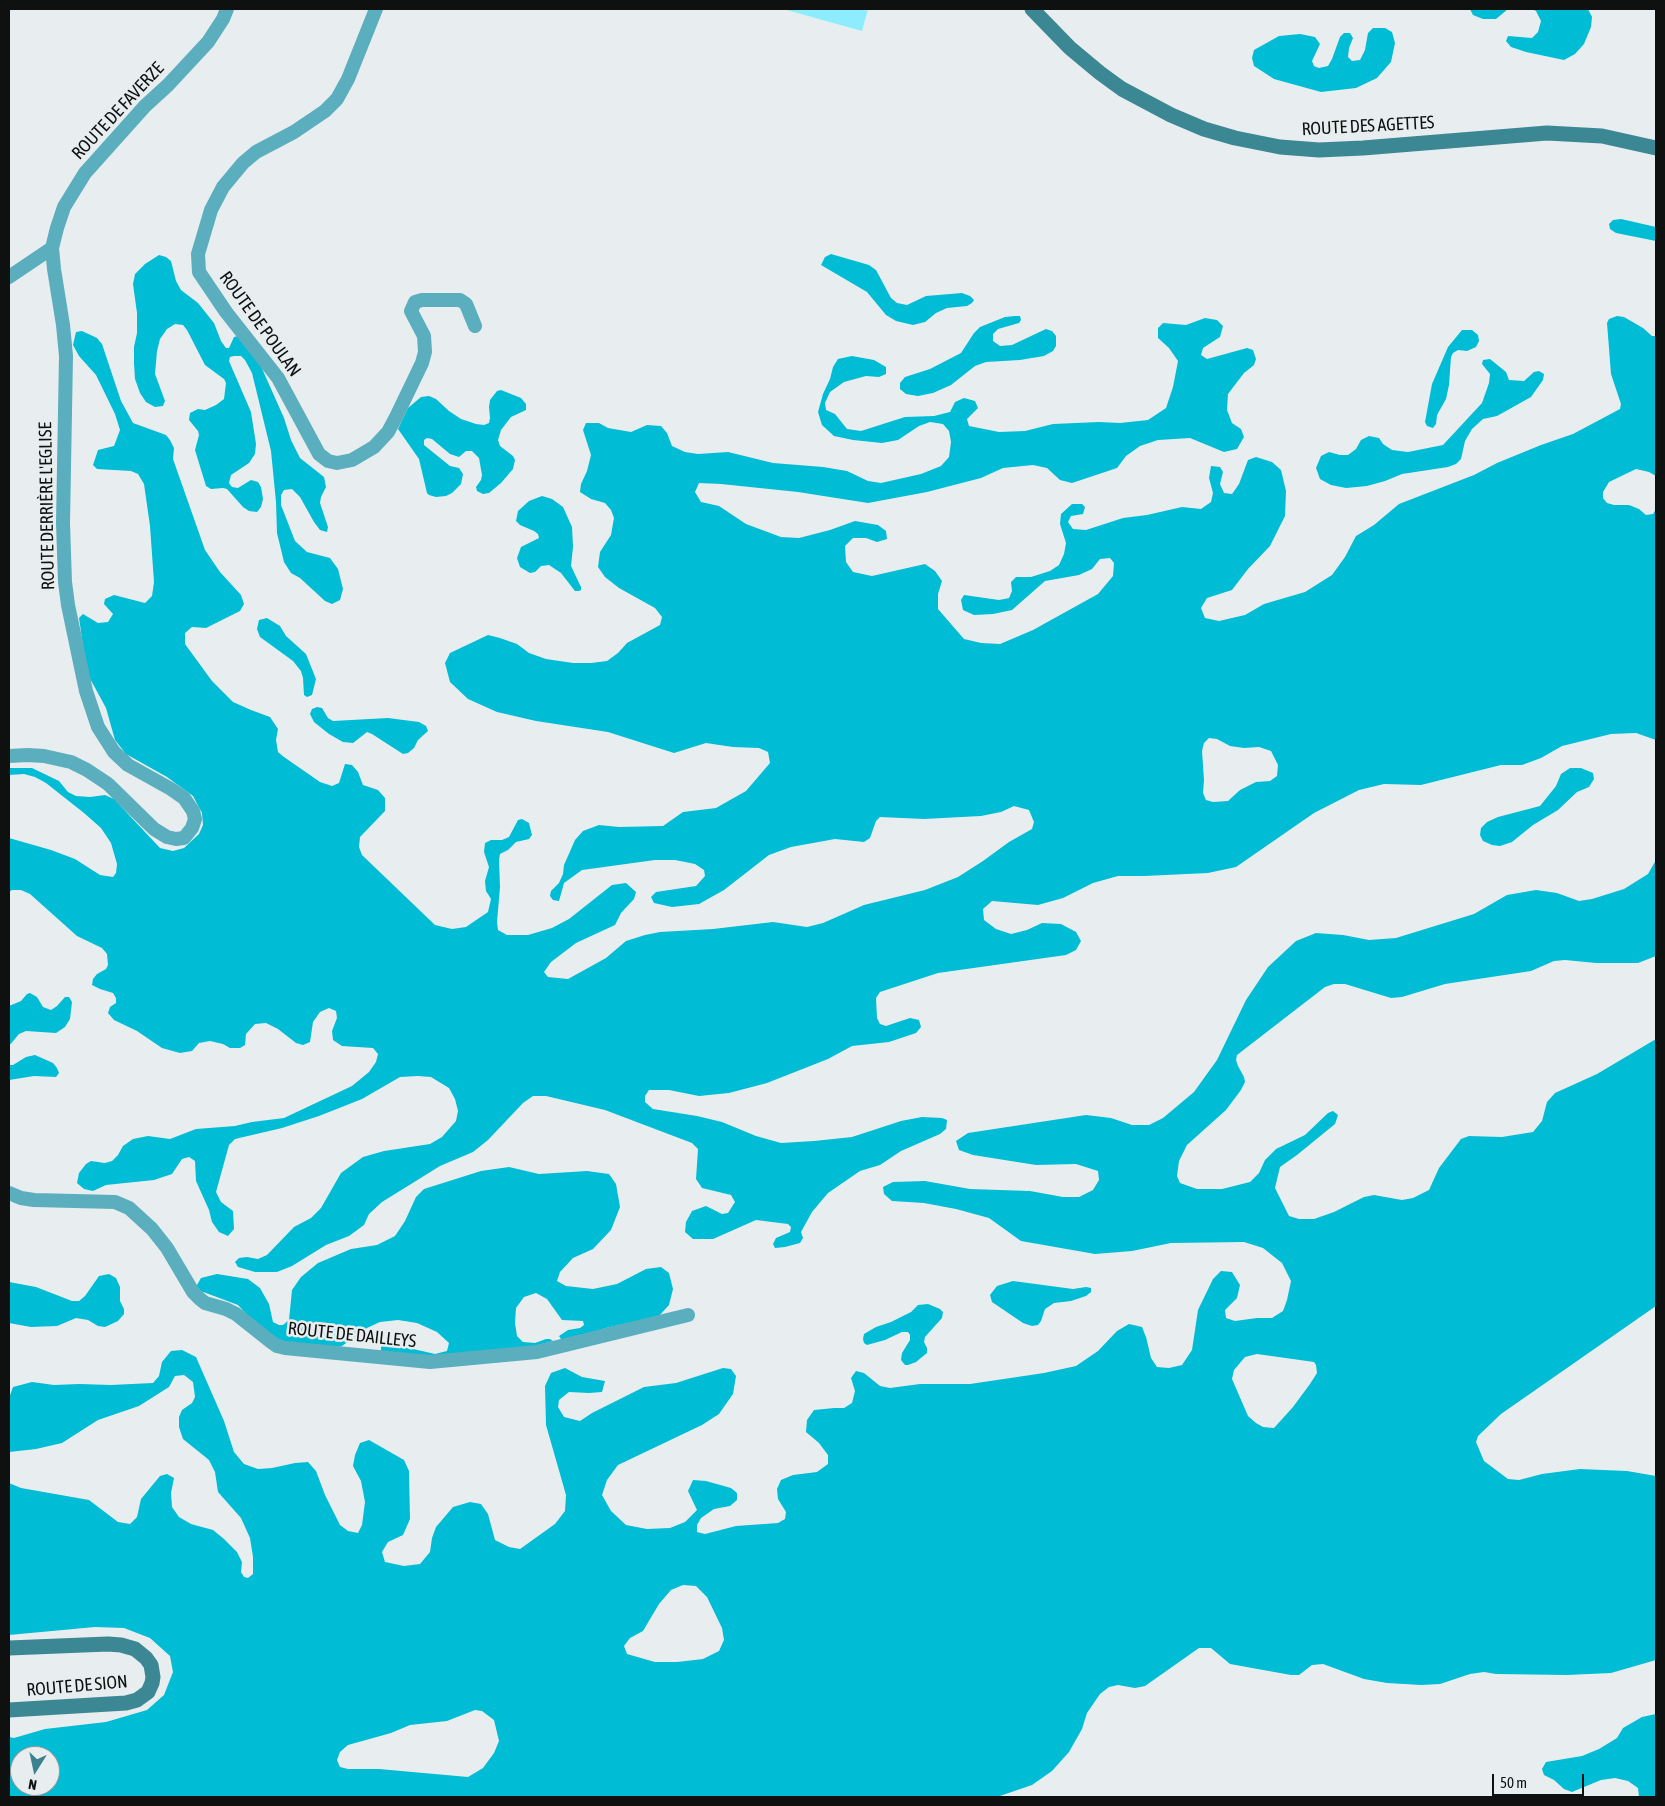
<!DOCTYPE html>
<html>
<head>
<meta charset="utf-8">
<style>
  body { margin:0 }
  #map { position:relative; width:1665px; height:1806px; overflow:hidden; background:#e8eeef; font-family:"Asap Condensed",sans-serif }
  canvas { display:block }
  .frame { position:absolute; inset:0; border:10px solid #0f1111; pointer-events:none }
  .north { position:absolute; left:10px; top:1746px; width:50px; height:50px; box-sizing:border-box; background:#e8eeef; border:1px solid #919696; border-radius:50%; rotate:190deg; font-size:14px; font-weight:700; line-height:20px; text-align:center; color:#0f1111 }
  .north::after { content:''; display:block; margin:auto; width:18px; height:22px; background:#3c828e; clip-path:polygon(50% 0,100% 100%,50% 72%,0 100%) }
  .scale { position:absolute; left:1492px; top:1774px; width:92px; height:22px; box-sizing:border-box; border:2px solid #0f1111; border-top:0; padding-left:6px; font-size:15px; line-height:18px; white-space:nowrap; color:#0f1111; -webkit-text-stroke:4px #e8eeef; paint-order:stroke }
</style>
</head>
<body>
<div id="map">
<canvas width="1665" height="1806"></canvas>
<div class="frame"></div>
<div class="north">N</div>
<div class="scale">50 m</div>
</div>
<script>
const ctx = document.querySelector('canvas').getContext('2d');
ctx.lineJoin = 'round';
function fill(path, color) { ctx.fillStyle = color; ctx.fill(path, 'evenodd'); }
const shape = rows => new Path2D(rows.map(r => 'M' + r).join(''));
function strokePath(path, color, width, dash) { ctx.strokeStyle = color; ctx.lineWidth = width; ctx.lineCap = dash ? 'butt' : 'round'; ctx.setLineDash(dash || []); ctx.stroke(path); }
function write(font, color, halo, rows, align = 'center') {
  ctx.font = font + ' "Asap Condensed",sans-serif'; ctx.lineWidth = 5; ctx.setLineDash([]); ctx.textBaseline = 'middle'; ctx.strokeStyle = halo; ctx.fillStyle = color; for (const [text, x, y, turn = 0] of rows) {
    ctx.save(); ctx.translate(x, y); ctx.rotate((+turn || 0) * Math.PI / 180); ctx.textAlign = isNaN(turn) ? turn : align; if (halo) ctx.strokeText(text, 0, 0); ctx.fillText(text, 0, 0); ctx.restore();
  }
}
const green = shape([
  [783,9,868,9,862,31]
]);
const forest = shape([
  [1470,9,1508,9,1496,19,1483,19,1473,15],
  [1532,9,1588,9,1592,17,1591,27,1584,44,1575,54,1564,60,1526,52,1511,47,1506,41,1508,36,1532,38,1538,32,1541,21,1536,11],
  [1373,28,1385,28,1392,32,1395,43,1391,62,1377,78,1356,88,1321,92,1274,79,1254,66,1252,58,1254,50,1279,36,1300,34,1315,37,1320,44,1312,61,1314,66,1319,68,1328,66,1332,59,1340,37,1344,33,1350,33,1353,38,1349,48,1348,57,1352,61,1360,60,1365,50,1368,33],
  [1621,219,1656,227,1656,241,1616,233,1610,229,1609,224,1613,220],
  [831,254,869,265,876,270,891,298,897,303,907,305,926,296,962,293,970,296,974,300,972,303,967,306,947,308,936,313,925,322,913,325,896,321,886,315,867,292,821,265,825,257],
  [159,255,166,257,171,261,176,281,181,290,198,303,214,323,221,341,226,348,229,348,234,337,238,336,260,364,284,418,291,440,300,458,324,477,326,487,321,497,320,503,328,527,327,532,320,530,314,522,300,497,292,489,284,490,281,495,281,505,295,541,307,552,330,558,338,569,343,589,340,600,332,604,325,601,300,578,291,573,284,562,277,533,276,502,271,451,252,373,245,360,241,356,234,356,230,357,229,361,251,412,256,444,255,454,249,463,231,475,229,483,232,487,238,488,251,480,258,482,261,487,263,499,261,507,257,512,249,511,243,507,227,489,223,488,211,489,206,486,195,450,199,435,198,431,189,420,190,413,198,409,205,410,216,405,224,399,226,383,224,379,205,365,187,330,183,325,175,324,167,329,160,339,157,351,155,374,165,401,163,406,155,407,146,402,140,393,135,379,134,363,134,347,137,333,137,313,133,284,135,274,145,264],
  [1015,316,1020,316,1021,320,1019,323,998,329,993,334,993,341,1000,346,1012,345,1046,329,1052,331,1056,336,1056,346,1053,351,1044,356,1020,360,986,362,975,366,951,385,933,393,918,396,906,394,900,389,900,383,905,377,930,369,961,353,974,333,980,327,1005,317],
  [1617,316,1624,317,1643,328,1652,336,1656,336,1656,476,1649,472,1636,469,1609,482,1603,492,1603,498,1607,503,1614,505,1629,505,1639,509,1646,515,1653,514,1656,509,1656,740,1636,733,1611,734,1562,746,1541,758,1522,765,1501,765,1421,785,1384,784,1359,790,1314,813,1236,867,1208,873,1144,876,1118,876,1093,883,1063,898,1038,905,992,901,983,909,984,920,996,929,1011,934,1027,930,1042,923,1061,924,1076,932,1081,941,1076,950,1066,955,938,973,880,992,876,998,877,1018,880,1024,886,1026,910,1018,919,1020,921,1027,916,1033,889,1042,852,1046,828,1059,767,1083,729,1093,699,1096,669,1090,649,1090,645,1096,645,1102,653,1109,697,1116,722,1122,756,1136,781,1143,814,1141,852,1137,901,1121,922,1117,942,1118,947,1120,946,1129,940,1134,901,1151,880,1165,860,1171,828,1193,812,1212,801,1232,803,1238,800,1243,785,1247,775,1248,773,1244,776,1238,790,1232,791,1227,788,1224,756,1220,713,1239,693,1239,685,1232,686,1222,692,1211,706,1206,722,1214,728,1213,735,1202,731,1195,702,1188,696,1179,698,1149,692,1143,605,1110,546,1096,533,1096,523,1103,488,1140,473,1152,440,1166,382,1202,369,1214,364,1225,349,1236,326,1245,292,1266,277,1272,255,1272,238,1267,235,1262,239,1258,247,1257,258,1259,267,1255,294,1227,311,1218,321,1208,341,1173,363,1157,384,1151,430,1144,442,1137,456,1121,458,1111,455,1099,449,1088,431,1077,418,1076,400,1077,362,1099,319,1116,282,1128,235,1139,229,1145,216,1192,221,1202,233,1211,234,1229,228,1236,219,1232,212,1222,209,1210,196,1181,195,1161,189,1157,182,1159,172,1174,154,1180,106,1185,93,1191,84,1189,77,1183,79,1173,86,1164,91,1161,105,1163,112,1161,118,1155,123,1146,133,1139,148,1136,170,1139,196,1129,235,1126,252,1122,284,1118,352,1086,369,1072,376,1062,378,1054,373,1048,342,1046,333,1040,332,1031,337,1018,336,1011,329,1008,320,1012,313,1022,310,1042,303,1045,296,1043,278,1029,266,1023,255,1024,246,1034,245,1045,240,1048,230,1048,223,1044,210,1041,199,1043,192,1051,180,1053,162,1048,137,1031,114,1020,108,1013,110,1007,116,1003,116,998,113,993,100,989,92,985,93,979,97,974,106,969,108,965,107,954,102,948,77,936,30,894,21,890,12,890,9,892,9,838,51,850,75,859,100,875,113,877,116,873,117,864,111,843,101,828,84,813,46,783,35,777,24,774,9,775,9,768,32,768,59,781,68,792,76,796,90,797,105,795,114,799,160,848,173,851,184,848,199,834,203,825,202,813,193,796,167,777,126,754,115,740,106,708,87,673,79,618,83,614,98,623,108,622,113,614,104,604,105,599,114,595,145,603,152,596,154,582,150,526,144,484,138,474,131,471,97,469,93,465,98,450,114,446,120,430,115,414,96,375,79,356,73,345,76,332,82,331,97,338,102,344,121,401,133,423,166,435,170,440,174,448,173,459,205,550,220,572,241,595,244,604,240,611,206,628,192,627,185,633,185,644,212,681,233,702,251,710,270,717,278,729,276,740,278,752,284,757,320,782,332,786,339,783,345,764,352,765,358,772,363,785,378,790,385,798,385,811,360,837,359,847,362,855,435,925,452,929,466,927,488,912,491,899,486,891,485,881,489,867,484,852,485,843,491,840,502,840,509,837,518,820,522,819,529,823,532,835,529,839,516,842,508,850,500,854,499,860,500,887,497,922,498,930,507,935,528,935,552,928,569,919,612,885,626,883,636,892,634,899,621,913,615,925,576,943,551,962,544,972,548,977,568,979,606,958,626,941,645,935,660,932,713,929,773,922,807,927,823,923,864,905,925,890,958,877,983,861,1009,842,1032,829,1034,822,1029,810,1014,806,1001,812,981,816,924,819,880,817,876,821,870,838,864,842,835,839,791,847,769,855,724,890,699,904,672,907,654,903,651,897,656,892,696,886,705,876,704,870,695,864,675,860,655,860,582,870,564,883,559,901,553,900,550,896,551,891,559,883,563,874,564,865,575,840,583,831,599,825,619,827,663,826,683,812,716,808,746,791,770,763,768,752,759,748,733,747,706,743,674,753,608,732,536,721,497,712,468,699,450,682,445,663,450,653,488,635,500,638,517,644,529,653,546,659,573,663,591,663,607,661,618,653,627,643,660,625,662,617,655,608,619,588,605,577,598,567,600,552,611,535,614,518,611,510,605,503,591,499,580,492,581,484,587,471,591,455,583,430,586,423,599,423,608,428,631,432,647,425,661,426,667,433,672,446,685,452,698,454,728,452,773,463,823,467,847,471,868,481,881,483,921,474,941,466,949,457,951,442,949,431,943,424,930,422,919,426,898,440,882,443,853,440,834,436,822,425,818,412,823,394,830,379,833,367,838,359,852,356,874,360,886,367,886,374,879,377,866,376,844,382,830,392,825,403,826,410,835,414,847,429,861,431,905,417,934,416,950,412,955,402,964,398,975,401,978,408,967,419,969,426,999,432,1025,431,1053,424,1099,422,1120,423,1148,420,1166,408,1173,387,1178,361,1169,348,1158,338,1158,328,1163,323,1186,325,1205,318,1217,320,1223,326,1220,337,1203,348,1201,355,1207,359,1247,348,1253,350,1256,359,1254,365,1244,373,1228,394,1227,410,1232,423,1241,429,1244,437,1237,449,1224,452,1190,438,1158,440,1140,446,1126,456,1117,468,1072,483,1060,480,1047,468,1033,465,1003,468,981,478,927,492,868,503,798,492,721,484,699,483,695,492,701,502,719,506,746,524,781,537,799,538,830,530,855,521,878,525,886,531,887,539,877,542,866,538,853,538,845,546,846,562,853,572,872,576,925,564,935,571,942,581,938,594,938,609,964,639,981,643,1000,644,1033,630,1098,594,1113,576,1114,563,1110,558,1100,559,1092,569,1079,575,1045,581,1012,610,993,614,974,615,963,610,961,600,964,595,999,600,1009,598,1012,591,1011,582,1016,577,1031,577,1050,571,1059,565,1064,554,1066,543,1060,524,1061,514,1072,504,1082,504,1085,507,1083,514,1071,516,1068,522,1073,529,1086,530,1123,518,1147,515,1182,507,1201,509,1211,502,1213,493,1209,478,1211,466,1220,467,1223,472,1220,484,1224,493,1232,494,1239,484,1248,460,1256,457,1272,462,1281,470,1286,491,1285,516,1270,546,1248,569,1232,590,1207,598,1201,608,1205,618,1219,621,1245,615,1264,604,1305,592,1332,575,1345,557,1356,536,1374,525,1399,504,1474,475,1497,463,1541,445,1573,434,1620,409,1621,404,1611,374,1607,323,1609,319],
  [1209,738,1217,739,1230,746,1244,748,1259,747,1271,751,1278,765,1277,776,1270,781,1256,782,1240,790,1228,801,1213,802,1206,800,1203,793,1204,780,1202,751,1204,743],
  [1462,330,1472,330,1478,335,1479,341,1476,347,1467,351,1458,350,1453,353,1451,357,1449,385,1446,399,1437,415,1436,424,1433,428,1427,426,1425,422,1432,384,1448,347],
  [1490,359,1506,372,1509,380,1524,381,1534,372,1539,371,1544,374,1543,380,1531,397,1497,416,1483,419,1472,429,1465,441,1461,459,1456,464,1448,467,1402,474,1385,481,1367,486,1346,488,1331,485,1320,479,1316,468,1321,456,1329,452,1340,455,1348,455,1356,449,1361,440,1369,436,1379,438,1383,444,1392,450,1408,452,1443,445,1482,403,1489,383,1490,374,1482,364,1483,360],
  [501,390,521,398,526,404,526,410,511,417,501,430,498,440,500,446,513,456,515,460,513,469,501,483,489,493,483,494,477,491,476,487,481,480,482,475,479,458,472,451,466,451,459,457,450,454,432,439,427,438,424,440,424,445,450,466,459,468,463,474,461,484,452,493,446,496,436,497,429,495,427,493,419,459,398,429,408,408,421,397,429,396,436,399,449,411,461,419,476,424,484,425,489,423,490,418,489,407,490,400,497,391],
  [542,496,552,499,563,507,572,527,573,547,571,566,581,587,581,590,579,591,575,591,561,573,549,565,541,566,535,572,530,573,520,567,517,558,521,547,539,538,538,534,534,531,520,525,516,521,518,511,529,501],
  [267,618,280,626,286,636,306,654,316,679,312,695,307,697,304,695,303,678,301,671,293,661,260,637,257,629,259,620],
  [317,707,322,708,328,718,333,721,388,718,419,722,426,726,428,731,418,740,414,748,408,753,403,754,372,734,367,732,353,743,343,742,329,734,314,722,310,714,312,709],
  [1570,768,1581,768,1593,773,1594,779,1589,787,1577,792,1558,810,1533,825,1512,842,1500,846,1492,845,1483,841,1480,835,1481,828,1487,822,1498,817,1540,806,1556,786,1561,774],
  [1656,860,1656,956,1638,963,1596,963,1565,960,1554,961,1531,971,1445,984,1402,997,1391,998,1345,984,1334,984,1325,987,1237,1055,1236,1060,1238,1066,1244,1077,1245,1082,1241,1090,1226,1110,1187,1145,1179,1161,1177,1176,1180,1183,1197,1189,1222,1189,1250,1182,1259,1173,1265,1160,1276,1149,1305,1135,1328,1113,1333,1111,1338,1115,1335,1124,1297,1155,1280,1167,1275,1188,1289,1216,1299,1219,1314,1219,1334,1212,1364,1197,1374,1195,1402,1200,1413,1198,1429,1190,1439,1168,1461,1139,1469,1136,1502,1137,1533,1132,1542,1121,1547,1102,1555,1093,1597,1074,1656,1039,1656,1306,1501,1414,1478,1436,1476,1442,1484,1461,1508,1479,1519,1480,1542,1474,1580,1469,1627,1471,1656,1476,1656,1660,1611,1673,1567,1675,1496,1674,1484,1672,1470,1674,1440,1684,1421,1685,1387,1683,1364,1679,1323,1664,1312,1665,1299,1675,1291,1675,1230,1664,1211,1648,1199,1648,1145,1686,1135,1688,1118,1685,1109,1687,1100,1694,1087,1713,1082,1729,1069,1752,1052,1771,1032,1785,997,1797,9,1797,9,1737,14,1738,45,1729,106,1722,147,1710,164,1695,173,1672,170,1656,150,1638,124,1628,95,1627,9,1635,9,1483,21,1488,89,1500,118,1522,130,1524,137,1517,141,1499,160,1476,167,1474,174,1478,171,1493,172,1507,179,1517,191,1524,213,1530,224,1539,237,1552,242,1562,241,1572,244,1577,248,1578,253,1574,253,1557,250,1538,241,1518,218,1492,215,1472,209,1460,183,1439,179,1427,179,1417,182,1410,192,1403,195,1397,193,1382,184,1375,175,1376,169,1387,139,1406,98,1420,62,1443,36,1449,9,1452,9,1398,13,1387,32,1382,54,1385,79,1384,111,1385,153,1383,159,1376,162,1362,171,1351,182,1350,196,1357,224,1421,234,1452,244,1464,258,1469,272,1468,295,1463,308,1462,316,1471,325,1495,340,1525,348,1531,358,1533,362,1525,365,1502,361,1481,353,1466,355,1455,360,1443,369,1440,404,1460,409,1471,410,1519,403,1535,388,1542,382,1552,385,1562,404,1566,420,1564,430,1552,432,1538,436,1527,453,1507,470,1502,481,1504,488,1514,495,1540,509,1547,520,1549,555,1524,565,1511,566,1495,546,1425,545,1386,551,1373,565,1368,582,1377,605,1381,602,1392,589,1393,569,1392,559,1400,558,1407,564,1417,580,1421,592,1413,644,1387,676,1383,723,1368,731,1369,736,1376,733,1394,719,1414,702,1425,618,1465,607,1480,602,1495,611,1511,626,1525,647,1529,670,1528,685,1522,697,1510,688,1491,693,1480,706,1481,731,1488,737,1493,737,1500,730,1506,714,1509,701,1518,697,1525,697,1532,705,1534,736,1526,778,1523,785,1519,786,1512,778,1499,777,1489,781,1480,793,1475,817,1472,828,1464,828,1455,819,1443,806,1432,807,1420,814,1410,834,1408,844,1408,852,1403,855,1391,851,1378,856,1371,864,1373,880,1386,890,1388,920,1384,970,1384,1044,1373,1076,1366,1098,1351,1117,1331,1129,1324,1142,1327,1146,1337,1151,1358,1157,1367,1169,1368,1182,1365,1192,1350,1198,1310,1213,1279,1221,1271,1232,1272,1240,1285,1237,1298,1225,1310,1226,1318,1235,1321,1257,1318,1272,1318,1283,1311,1287,1300,1291,1281,1282,1263,1263,1248,1244,1242,1171,1243,1132,1251,1095,1254,1021,1241,989,1218,956,1209,924,1203,892,1201,884,1194,883,1187,893,1182,925,1181,970,1189,1030,1191,1063,1197,1079,1197,1093,1190,1099,1180,1098,1171,1076,1164,1036,1165,973,1155,959,1150,956,1141,968,1133,1086,1115,1111,1118,1132,1125,1149,1125,1163,1118,1194,1092,1217,1060,1246,1000,1268,967,1296,941,1316,933,1343,935,1369,940,1396,938,1474,914,1507,895,1536,890,1557,893,1579,901,1592,899,1624,889,1648,874],
  [1257,1354,1314,1362,1316,1365,1317,1373,1310,1384,1293,1407,1274,1428,1263,1427,1256,1423,1248,1416,1232,1379,1234,1370,1245,1357],
  [683,1585,696,1586,707,1597,722,1628,724,1640,719,1651,703,1659,677,1662,655,1662,627,1654,624,1646,630,1638,643,1631,659,1604,671,1590],
  [475,1710,482,1711,494,1720,499,1741,494,1753,483,1768,468,1777,379,1769,348,1769,340,1767,337,1760,340,1752,348,1745,391,1733,410,1725,447,1721],
  [20,1756,50,1756,50,1786,20,1786],
  [30,993,37,997,43,1007,51,1010,57,1006,65,997,69,997,72,1002,70,1019,65,1027,56,1033,26,1031,19,1034,9,1046,9,1006,21,1001,27,994],
  [35,1055,53,1063,57,1068,59,1073,56,1077,34,1076,9,1080,9,1065,13,1065,26,1057],
  [509,1167,539,1174,587,1171,609,1174,616,1184,620,1207,611,1230,593,1249,573,1258,560,1272,557,1281,566,1286,593,1289,617,1284,646,1269,661,1267,669,1273,673,1289,669,1305,659,1316,606,1328,568,1341,561,1339,559,1336,568,1330,580,1328,584,1325,583,1321,562,1320,547,1299,536,1293,524,1297,516,1308,515,1323,517,1336,523,1342,535,1343,546,1339,550,1339,553,1341,470,1363,381,1351,381,1347,387,1343,435,1354,447,1351,449,1343,437,1332,417,1323,398,1320,380,1322,367,1328,342,1346,335,1348,293,1344,278,1339,250,1318,238,1305,198,1290,197,1285,201,1278,217,1274,248,1279,260,1288,269,1304,273,1322,279,1325,283,1325,289,1320,292,1290,301,1277,318,1263,351,1249,377,1245,395,1236,405,1221,416,1197,424,1189,481,1171],
  [109,1274,116,1278,120,1287,120,1301,124,1309,124,1314,118,1321,105,1327,98,1326,88,1320,76,1318,57,1326,31,1327,9,1323,9,1282,36,1287,72,1301,79,1301,85,1296,99,1276],
  [1013,1281,1073,1289,1086,1287,1091,1288,1091,1292,1086,1296,1071,1301,1054,1303,1045,1309,1041,1321,1038,1325,1032,1326,1023,1323,992,1302,990,1295,997,1286],
  [928,1304,940,1309,943,1312,942,1318,925,1337,924,1342,927,1348,927,1353,916,1362,908,1365,905,1365,901,1360,902,1353,910,1340,910,1335,908,1332,902,1332,885,1340,867,1345,864,1343,863,1339,864,1334,876,1327,891,1322,911,1312,918,1305],
  [1656,1714,1656,1797,1639,1797,1638,1788,1628,1781,1615,1778,1601,1780,1572,1792,1564,1789,1554,1780,1544,1775,1542,1769,1546,1762,1582,1756,1599,1749,1617,1738,1623,1728,1642,1717]
]);
const street = shape([
  [376,9,348,79,337,99,325,111,294,132,256,152,243,163,223,187,211,210,198,254,199,272,226,312,278,378,319,454,328,461,337,463,352,460,374,447,388,432,396,417,422,363,425,352,424,336,411,311,415,302,422,300,460,300,466,304,475,326],
  [9,277,52,248],
  [9,756,28,755,44,756,71,762,87,770,108,784,154,829,167,837,176,839,184,838,192,828,195,819,193,811,184,798,171,789,128,765,114,752,98,727,86,691,68,605,65,582,63,523,66,356,63,325,54,269,52,248,57,228,64,207,85,173,145,106,168,85,208,42,223,19,227,9],
  [9,1193,21,1198,34,1200,115,1202,129,1208,152,1229,167,1248,193,1292,200,1299,205,1303,226,1309,236,1314,270,1341,277,1346,285,1348,430,1362,537,1352,688,1315]
]);
const secondary = shape([
  [1032,9,1070,48,1100,73,1122,89,1171,115,1204,129,1235,138,1280,147,1319,150,1363,148,1547,133,1602,136,1656,148],
  [9,1648,108,1644,121,1645,135,1649,146,1658,151,1665,153,1677,152,1683,148,1692,137,1700,126,1703,9,1710]
]);
const streetNames = [
  ["ROUTE DE FAVERZE",118,111,-47],
  ["ROUTE DES AGETTES",1368,126,-3],
  ["ROUTE DE POULAN",260,324,54],
  ["ROUTE DERRIÈRE L'EGLISE",47,506,-91],
  ["ROUTE DE DAILLEYS",352,1335,6],
  ["ROUTE DE SION",77,1686,-5]
];
fill(green, '#8decfd');
fill(forest, '#00bcd4');
strokePath(street, '#5aaebd', 14);
strokePath(secondary, '#3c8794', 15);
write('18px', '#0f1111', '#e8eeef', streetNames);
</script>
</body>
</html>
